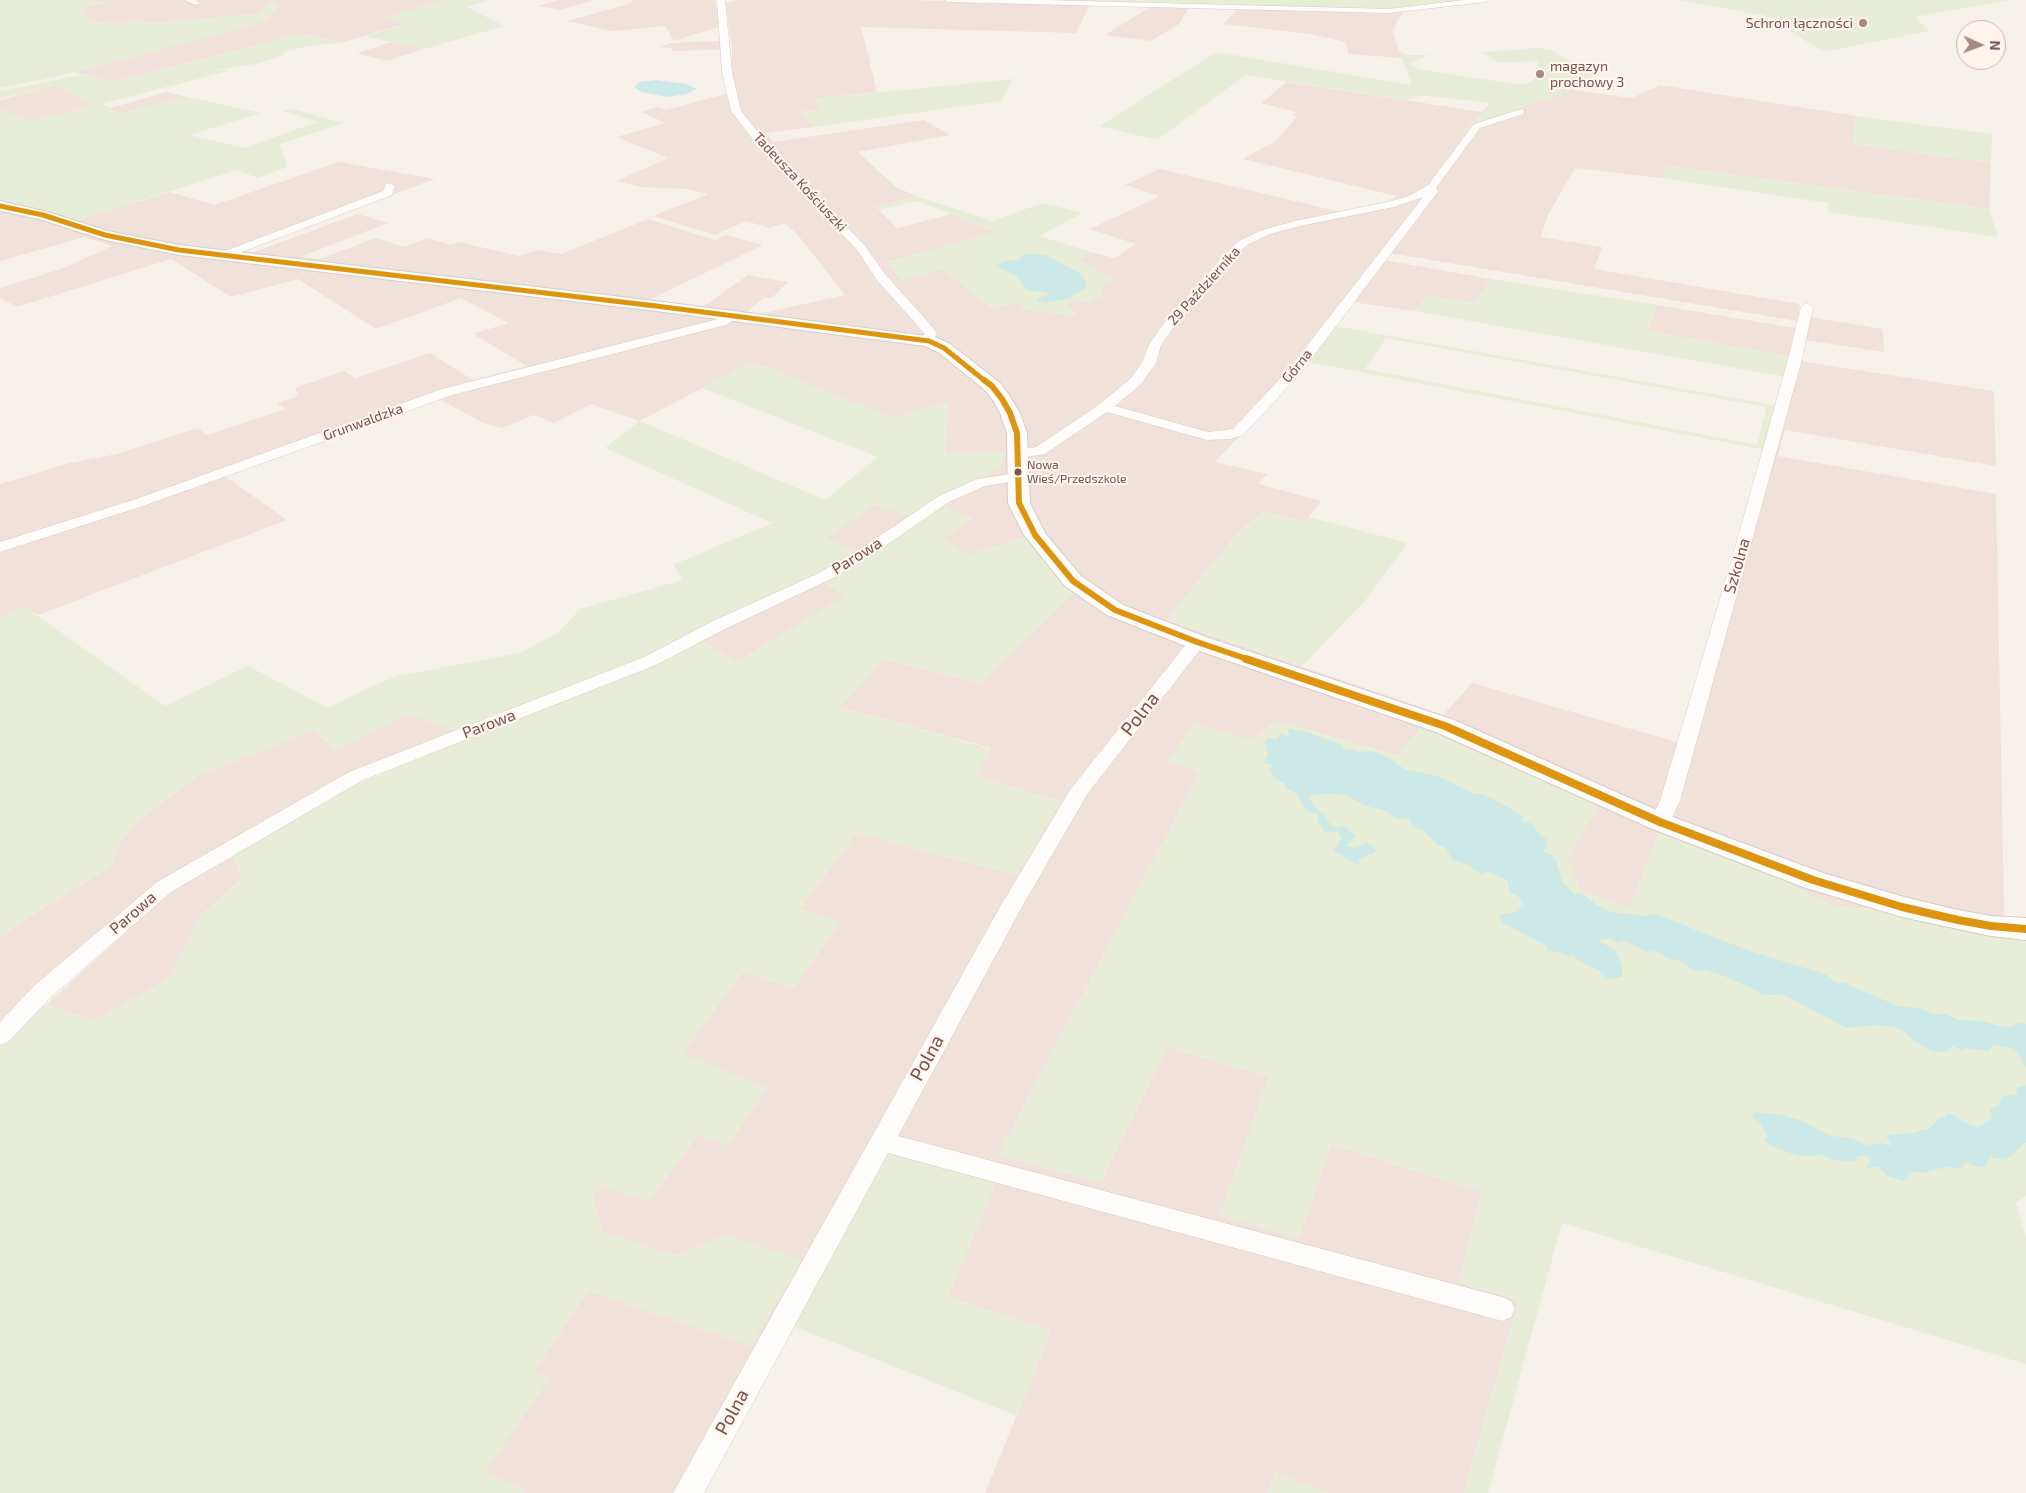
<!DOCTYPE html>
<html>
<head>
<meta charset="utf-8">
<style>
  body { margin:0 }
  #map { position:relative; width:2026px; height:1493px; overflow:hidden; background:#f7f1ec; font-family:"Exo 2",sans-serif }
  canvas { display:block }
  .north { position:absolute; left:1956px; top:20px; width:50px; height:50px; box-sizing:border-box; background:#fff5ee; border:1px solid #c9b4ad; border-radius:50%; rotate:92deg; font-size:14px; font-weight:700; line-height:20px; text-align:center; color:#77534b }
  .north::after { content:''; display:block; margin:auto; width:18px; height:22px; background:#a48a83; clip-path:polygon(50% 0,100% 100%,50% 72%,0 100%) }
</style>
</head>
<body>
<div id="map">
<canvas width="2026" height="1493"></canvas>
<div class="north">N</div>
</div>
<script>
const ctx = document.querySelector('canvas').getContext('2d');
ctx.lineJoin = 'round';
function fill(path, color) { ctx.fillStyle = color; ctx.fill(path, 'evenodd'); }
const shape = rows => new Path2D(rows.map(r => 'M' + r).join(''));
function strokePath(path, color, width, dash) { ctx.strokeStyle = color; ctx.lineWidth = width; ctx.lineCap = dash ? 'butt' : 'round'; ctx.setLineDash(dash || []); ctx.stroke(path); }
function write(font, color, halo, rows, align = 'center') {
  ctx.font = font + ' "Exo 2",sans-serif'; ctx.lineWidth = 4.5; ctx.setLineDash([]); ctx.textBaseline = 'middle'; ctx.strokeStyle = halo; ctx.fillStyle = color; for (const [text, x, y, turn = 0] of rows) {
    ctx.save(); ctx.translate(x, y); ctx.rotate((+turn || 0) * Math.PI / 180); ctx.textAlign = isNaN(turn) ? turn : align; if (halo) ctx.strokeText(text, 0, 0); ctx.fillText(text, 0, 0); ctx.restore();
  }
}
const residential = shape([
  [88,0,447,0,386,17,407,23,340,43,303,33,114,82,74,72,269,20,267,19,273,1,257,14,159,23,134,21,121,24,97,22,84,18,86,16,81,15,87,6,108,3],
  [558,0,596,0,559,10,539,6],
  [634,0,715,0,719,27,673,41,666,26,612,31,567,21,628,4],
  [737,0,908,0,1090,5,1076,33,861,27,877,92,814,99,823,109,800,112,814,127,767,133,773,142,924,120,950,135,858,152,896,187,916,196,876,207,897,228,952,214,996,232,888,262,902,280,942,269,991,307,1020,303,1025,309,1077,316,1066,303,1073,300,1091,303,1104,283,1114,279,1077,260,1091,252,1115,258,1136,244,1090,229,1160,196,1125,185,1160,169,1341,212,1387,202,1396,196,1243,159,1277,140,1297,117,1293,116,1296,112,1261,103,1287,82,1482,112,1463,134,1476,133,1518,108,1573,90,1632,98,1660,85,1856,116,1854,144,1991,163,1989,209,1668,166,1661,178,1575,168,1548,215,1541,237,1602,247,1594,269,1800,304,1797,321,1389,253,1384,260,1491,279,1475,303,1428,296,1414,311,1352,302,1299,373,1215,462,1267,474,1258,484,1321,501,1305,522,1263,512,1237,534,1167,620,1443,715,1472,683,1680,743,1792,357,1647,331,1657,305,1807,330,1810,317,1883,329,1884,352,1805,340,1799,361,1994,391,1996,466,1785,430,1778,456,1996,494,2004,906,2002,935,1879,909,1839,907,1811,896,1779,877,1659,833,1630,908,1581,891,1567,859,1599,804,1423,725,1398,756,1276,721,1253,740,1234,736,1200,772,998,1155,1101,1182,1167,1047,1269,1077,1220,1215,1299,1238,1331,1144,1482,1192,1459,1283,1519,1300,1464,1493,1328,1493,1275,1472,1268,1493,985,1493,1051,1331,948,1297,887,1152,701,1493,522,1493,524,1489,484,1473,549,1378,533,1372,588,1291,751,1346,727,1235,674,1256,602,1231,592,1196,602,1185,649,1201,698,1135,728,1145,767,1088,682,1054,742,972,794,988,840,922,800,909,856,833,1017,875,1059,801,976,776,991,748,839,707,884,659,981,683,1028,536,969,555,941,539,972,519,945,507,865,556,826,538,945,454,948,403,892,418,768,368,747,364,640,421,591,404,554,423,534,415,502,428,483,423,439,399,225,476,287,520,38,615,25,607,0,618,0,484,70,463,117,454,198,428,207,435,286,409,277,403,298,396,295,388,344,371,356,378,430,353,473,380,527,366,473,334,508,323,461,298,376,329,298,279,231,297,171,259,17,307,0,298,0,288,64,268,112,246,84,237,0,261,0,202,142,201,170,192,214,205,339,162,435,179,241,251,254,252,358,214,388,223,300,257,319,259,376,238,403,247,427,238,451,245,459,242,519,256,537,250,561,254,648,219,715,240,726,235,763,245,649,300,703,307,748,275,788,282,772,298,763,298,746,313,759,314,845,295,797,234,784,223,769,228,746,221,715,235,653,216,708,194,687,189,640,187,617,181,668,158,616,137,666,123,641,112,657,107,666,110,736,91,732,76,732,49,726,3],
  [1150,7,1189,7,1179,24,1151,41,1105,35],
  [1238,9,1403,12,1392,31,1402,58,1349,54,1345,42,1311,34,1223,24],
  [722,41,720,50,673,51,671,48,658,47,671,43],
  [392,42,424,49,387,61,357,53],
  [55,85,95,105,32,121,0,110,0,100],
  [166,92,188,97,168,103,145,106,125,113,107,109],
  [823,581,845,596,737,662,697,639],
  [407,714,455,730,346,775,157,883,0,1022,0,938,19,923,110,867,118,845,139,820,198,776,313,730,336,750],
  [233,855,242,879,201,915,170,978,94,1021,46,1005,170,892]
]);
const green = shape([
  [0,0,88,0,111,3,87,6,81,15,86,15,84,18,97,22,121,24,134,21,159,23,257,14,273,1,277,8,267,18,270,20,125,59,51,78,0,88],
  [447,0,490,0,467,7,504,26,424,49,365,36,406,24,385,17],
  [986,0,1471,0,1390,10],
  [1678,0,2010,0,1915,17,1929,31,1828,51,1817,48,1767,16],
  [303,33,340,43,314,45,283,52,284,55,256,64,217,70,229,71,100,104,111,108,109,109,125,113,145,106,168,103,188,97,261,113,189,135,244,148,317,122,283,111,292,109,344,123,280,144,287,167,258,178,237,170,77,221,0,202,0,110,32,121,95,105,55,85,0,99,0,91,85,74,114,82],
  [1538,48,1551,50,1595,76,1573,90,1518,108,1476,133,1462,134,1490,103,1422,95,1406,100,1246,75,1157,140,1100,126,1216,52,1412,85,1399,50,1404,54,1410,55,1429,55,1411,63,1412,66,1419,69,1514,84,1527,84,1534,79,1538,61,1499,63,1482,52],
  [1013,79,1001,101,814,127,800,112,822,109,814,99],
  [1856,116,1992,134,1991,163,1853,144],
  [1667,166,1989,209,1998,237,1828,212,1828,203,1661,178],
  [916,196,993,221,1042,203,1083,213,1039,236,1091,252,1078,260,1115,279,1104,283,1102,297,1094,299,1091,303,1073,300,1066,303,1078,316,1024,309,1020,303,991,307,942,269,902,280,887,263,995,231,918,201,878,210,875,207],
  [1491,279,1657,305,1647,331,1793,357,1787,377,1414,311,1428,296,1474,303],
  [1335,326,1778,406,1766,450,1308,362],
  [1386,338,1767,407,1757,445,1365,369],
  [746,364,768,368,892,418,948,403,945,454,1006,451,1001,467,945,495,910,517,875,505,827,538,865,556,945,507,972,519,942,539,969,555,1028,536,1074,594,981,683,885,659,839,707,991,749,977,776,1060,802,1017,875,856,833,800,909,841,922,794,988,742,972,683,1054,768,1088,728,1145,698,1135,649,1201,602,1185,592,1196,602,1231,674,1256,727,1235,802,1260,751,1346,588,1291,533,1372,550,1378,484,1473,524,1489,522,1493,0,1493,0,1022,25,999,94,1021,170,978,201,915,242,880,233,855,341,791,473,736,407,714,336,750,313,730,198,776,139,820,118,845,110,867,19,923,0,938,0,618,25,607,165,706,248,666,328,708,368,688,397,676,520,653,558,633,580,609,683,580,673,565,772,523,605,448,640,421,825,500,878,457,702,388],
  [822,581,844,596,737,662,698,639],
  [1263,512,1305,522,1309,517,1408,543,1365,601,1302,666,1167,620,1237,534],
  [1276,721,1398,756,1423,725,1600,804,1567,859,1581,891,1630,908,1659,833,1779,877,1811,896,1839,907,1879,909,2026,939,2026,1196,2016,1203,2026,1238,2026,1364,1562,1223,1488,1493,1464,1493,1519,1300,1459,1283,1482,1192,1332,1144,1299,1238,1219,1216,1269,1077,1167,1047,1101,1183,998,1155,1200,772,1167,761,1194,724,1253,740],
  [887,1152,996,1184,948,1297,1051,1331,1017,1416,793,1326],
  [1275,1472,1328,1493,1268,1493]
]);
const water = shape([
  [656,80,687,84,697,89,687,94,666,97,642,92,634,87,640,82],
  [1038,254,1046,255,1081,274,1086,281,1086,288,1067,299,1044,303,1036,300,1037,298,1048,295,1047,293,1027,290,1015,275,995,266,1004,261,1019,260,1022,255],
  [1288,729,1304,731,1342,745,1346,752,1349,749,1358,752,1373,751,1391,759,1404,769,1440,777,1474,794,1483,794,1499,802,1524,817,1521,821,1534,824,1537,831,1546,839,1548,845,1543,851,1551,855,1556,861,1562,881,1572,891,1574,895,1581,893,1598,906,1611,912,1647,916,1653,913,1750,951,1825,974,1837,983,1844,983,1898,1006,1921,1008,1932,1014,1947,1014,1958,1020,1983,1021,2002,1027,2010,1027,2019,1022,2026,1024,2026,1068,2020,1060,2021,1058,2018,1053,2013,1048,1992,1045,1988,1051,1966,1048,1962,1050,1952,1046,1947,1052,1932,1051,1915,1042,1905,1032,1894,1027,1873,1025,1846,1028,1786,996,1781,994,1779,995,1762,995,1751,988,1724,976,1707,971,1692,969,1679,960,1669,959,1656,951,1647,952,1624,941,1617,943,1611,939,1604,939,1599,941,1616,950,1622,966,1622,977,1608,979,1599,970,1584,964,1571,955,1569,957,1558,952,1548,951,1545,945,1503,923,1499,916,1502,914,1515,912,1523,904,1519,897,1508,892,1509,888,1507,880,1487,871,1482,875,1467,864,1452,860,1446,848,1437,844,1423,830,1412,827,1411,820,1407,818,1399,820,1383,810,1365,806,1348,796,1330,793,1314,795,1309,798,1315,808,1324,814,1330,824,1336,828,1343,826,1354,835,1355,837,1346,846,1356,848,1364,843,1368,843,1375,848,1376,851,1371,855,1366,855,1359,860,1360,863,1357,865,1333,850,1342,839,1339,833,1335,831,1325,832,1317,821,1319,814,1306,811,1297,794,1286,788,1285,784,1273,777,1270,769,1272,765,1263,762,1268,755,1267,746,1264,743,1266,742,1266,738,1277,739,1281,734,1289,737],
  [2026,1085,2026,1143,2023,1143,2015,1153,2005,1160,1990,1157,1986,1166,1982,1168,1966,1163,1961,1169,1946,1167,1929,1171,1927,1173,1913,1172,1903,1181,1885,1175,1883,1171,1878,1167,1866,1168,1871,1161,1867,1156,1859,1156,1853,1162,1830,1159,1823,1155,1799,1156,1773,1147,1764,1141,1767,1135,1759,1122,1752,1117,1754,1112,1782,1115,1800,1120,1831,1136,1851,1138,1867,1145,1883,1143,1892,1146,1887,1138,1890,1135,1913,1133,1922,1130,1928,1130,1940,1117,1945,1117,1949,1113,1968,1124,1979,1127,1992,1118,1990,1109,1999,1105,2003,1096,2017,1095,2016,1090,2018,1087]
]);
const street = shape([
  [184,0,195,0,200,3,196,5,184,0],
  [717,0,725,0,732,72,741,111,762,137,865,246,885,274,935,330,936,333,934,344,924,344,923,341,924,333,877,280,857,250,754,141,731,111,722,72,717,0],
  [944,0,1044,0,1389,9,1464,0,1489,0,1485,2,1389,13,948,2,944,0],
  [1521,109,1524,110,1524,114,1480,128,1436,188,1438,191,1437,193,1298,376,1243,435,1230,439,1207,440,1107,412,1045,454,1019,458,1014,457,1012,454,1014,451,1036,447,1100,404,1131,378,1142,363,1149,345,1164,323,1225,254,1239,241,1262,230,1295,221,1392,201,1409,196,1428,185,1474,124,1521,109],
  [1423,197,1288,370,1233,429,1208,432,1115,406,1141,384,1156,363,1161,345,1173,328,1233,258,1247,245,1270,234,1300,226,1394,207,1423,197],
  [390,183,395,186,392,195,228,257,224,258,218,255,220,253,383,191,386,184,390,183],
  [1807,303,1813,307,1801,363,1680,801,1667,827,1660,828,1653,827,1650,822,1660,801,1733,555,1787,363,1801,307,1807,303],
  [732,312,738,316,726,325,452,395,146,505,0,552,0,542,136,499,442,389,718,319,732,312],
  [1017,473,1022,474,1024,477,1022,480,985,486,949,502,875,553,831,579,725,629,656,665,363,780,171,892,51,997,8,1042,0,1045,0,1022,35,985,157,882,349,772,644,657,713,621,819,573,863,547,939,496,977,479,1017,473],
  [1197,637,1203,638,1206,642,1203,646,1088,793,1023,905,898,1136,1502,1297,1511,1301,1515,1309,1511,1317,1502,1321,888,1153,704,1493,673,1493,1001,905,1070,790,1191,638,1197,637]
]);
const secondary = shape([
  [0,201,48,212,108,231,179,245,656,301,935,337,950,344,999,382,1009,395,1020,413,1027,433,1030,503,1045,533,1081,576,1123,605,1206,637,1454,720,1670,816,1823,873,1904,897,1958,910,1991,916,2026,918,2026,940,1991,936,1902,917,1803,887,1650,828,1436,732,1188,647,1107,615,1065,586,1024,535,1008,503,1007,433,1000,413,993,400,985,390,938,352,925,346,656,311,179,255,105,240,39,219,0,211,0,201]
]);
const bus1Far2 = shape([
  [0,206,43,215,105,235,179,250,656,306,929,341,944,348,985,381]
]);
const bus1Far1 = shape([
  [984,380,992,386,1002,399,1010,413,1017,433,1019,503,1035,535,1073,581,1115,610,1197,642,1250,660]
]);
const bus1 = shape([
  [1246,659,1445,726,1660,822,1813,880,1902,907,1958,920,1991,926,2026,929]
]);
const markers = [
  [1863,23,5,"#a48a83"],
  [1540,74,5,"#a48a83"],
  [1018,472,4.5,"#77534b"]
];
const farBusnames = [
  ["Nowa",1027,465],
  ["Wieś/Przedszkole",1027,479]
];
const farPoinames = [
  ["Schron łączności",1853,23],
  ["magazyn",1550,66,"left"],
  ["prochowy 3",1550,82,"left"]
];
const farStreetnames = [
  ["Tadeusza Kościuszki",800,182,47],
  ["29 Października",1204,286,-48],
  ["Górna",1297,366,-51],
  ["Grunwaldzka",363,422,-20]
];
const streetNames = [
  ["Parowa",857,556,-32],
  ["Szkolna",1737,566,-74],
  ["Parowa",489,724,-21],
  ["Parowa",133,913,-41]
];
const nearStreetnames = [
  ["Polna",1140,714,-52],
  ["Polna",927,1058,-61],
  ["Polna",732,1412,-61]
];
fill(residential, '#f0e2da');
fill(green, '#e8edd7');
fill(water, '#cde9e7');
strokePath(street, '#d6cdc8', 1);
strokePath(secondary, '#d7cdc8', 2);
fill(street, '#fefdfc');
fill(secondary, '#fefdfc');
strokePath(bus1Far2, '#dd950f', 5);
strokePath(bus1Far1, '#dd950f', 6);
strokePath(bus1, '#dd950f', 8);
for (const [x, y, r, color] of markers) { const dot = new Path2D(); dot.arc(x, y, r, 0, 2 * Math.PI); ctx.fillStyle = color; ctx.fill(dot); strokePath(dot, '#fff5ee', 2); }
write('12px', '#77534b', '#fff5ee', farBusnames, 'left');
write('14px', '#77534b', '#fff5ee', farPoinames, 'right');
write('14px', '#77534b', '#fff5ee', farStreetnames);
write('16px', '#77534b', '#fff5ee', streetNames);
write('19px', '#77534b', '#fff5ee', nearStreetnames);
</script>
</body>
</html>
